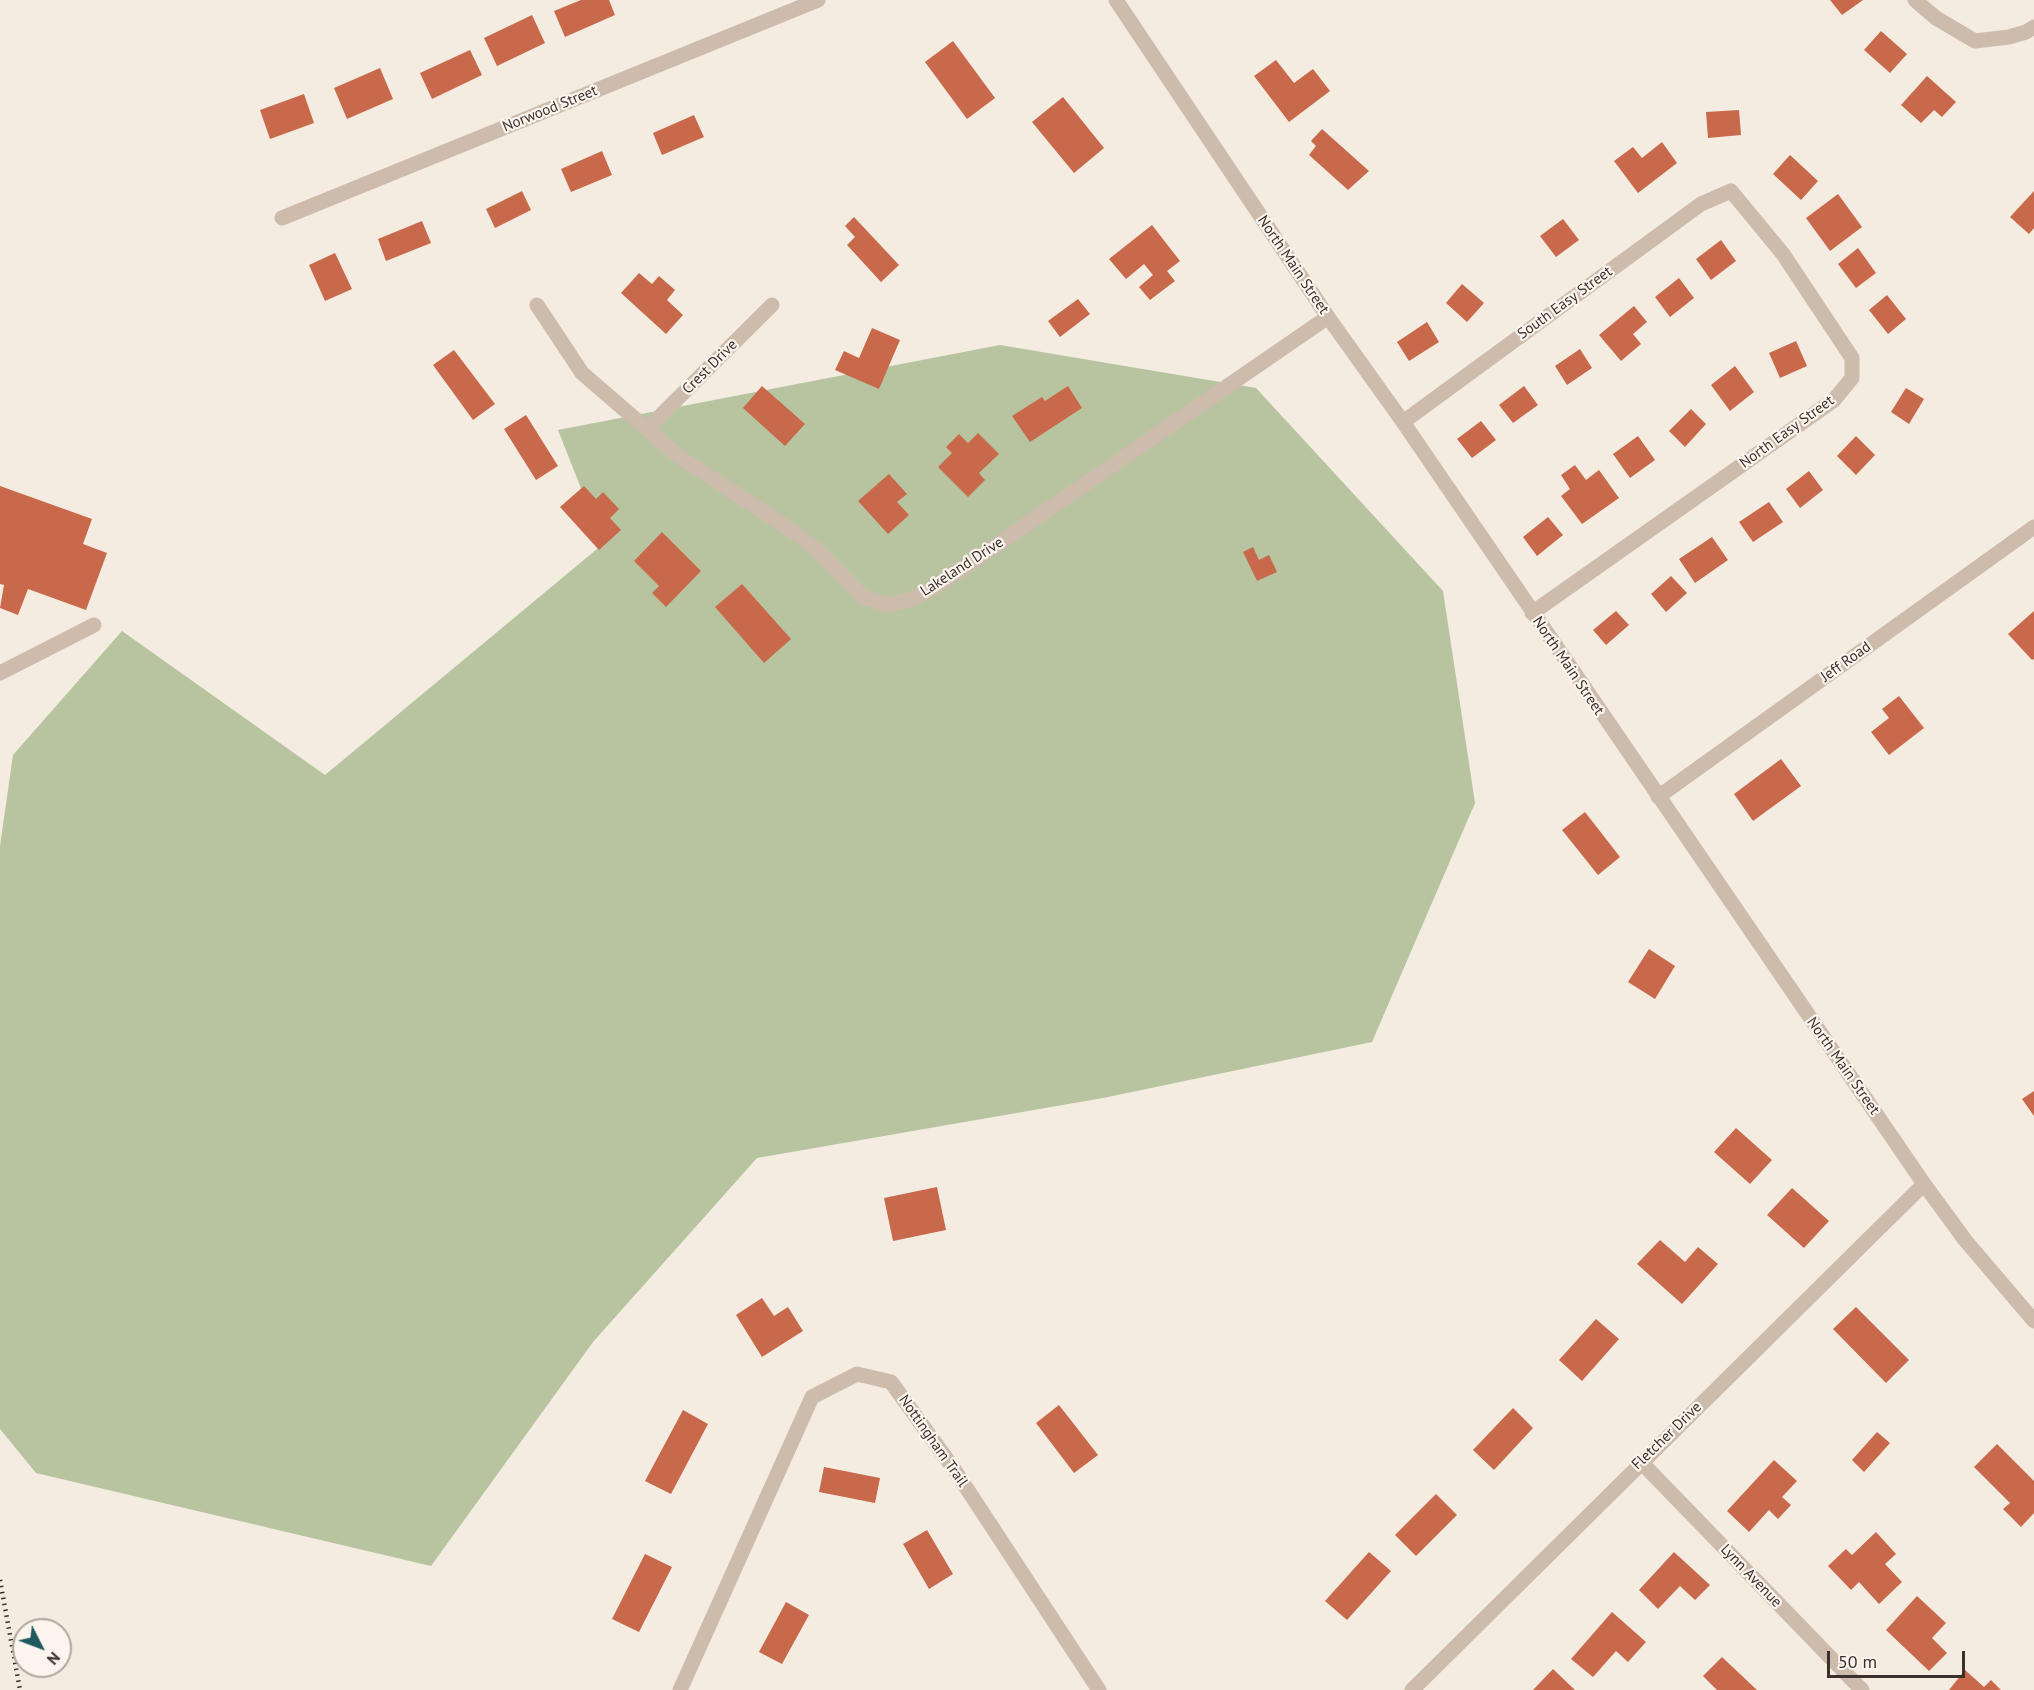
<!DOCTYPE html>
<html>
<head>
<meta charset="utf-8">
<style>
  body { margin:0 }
  #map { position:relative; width:2034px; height:1690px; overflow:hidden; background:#f4ebe1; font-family:"PT Sans",sans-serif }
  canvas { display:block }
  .north { position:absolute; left:12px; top:1618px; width:60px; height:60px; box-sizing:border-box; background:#fbf5ee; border:2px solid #aea6a0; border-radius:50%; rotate:132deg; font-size:16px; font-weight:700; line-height:24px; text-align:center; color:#3b302b }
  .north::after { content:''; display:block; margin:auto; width:21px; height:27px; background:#1f5a5e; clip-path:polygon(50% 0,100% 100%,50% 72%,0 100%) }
  .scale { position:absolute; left:1827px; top:1651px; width:138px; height:27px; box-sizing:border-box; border:3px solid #3b302b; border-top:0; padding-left:8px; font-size:18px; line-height:21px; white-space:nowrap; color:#3b302b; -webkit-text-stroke:4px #fbf5ee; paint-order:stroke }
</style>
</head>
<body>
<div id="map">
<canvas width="2034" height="1690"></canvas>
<div class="north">N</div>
<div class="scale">50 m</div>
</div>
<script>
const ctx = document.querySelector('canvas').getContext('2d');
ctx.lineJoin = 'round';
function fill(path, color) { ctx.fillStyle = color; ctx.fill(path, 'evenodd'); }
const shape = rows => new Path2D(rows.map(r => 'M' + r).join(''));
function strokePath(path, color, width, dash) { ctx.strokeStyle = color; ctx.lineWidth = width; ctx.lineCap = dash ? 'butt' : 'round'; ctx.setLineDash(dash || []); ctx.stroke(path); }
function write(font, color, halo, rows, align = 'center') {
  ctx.font = font + ' "PT Sans",sans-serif'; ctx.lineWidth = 4.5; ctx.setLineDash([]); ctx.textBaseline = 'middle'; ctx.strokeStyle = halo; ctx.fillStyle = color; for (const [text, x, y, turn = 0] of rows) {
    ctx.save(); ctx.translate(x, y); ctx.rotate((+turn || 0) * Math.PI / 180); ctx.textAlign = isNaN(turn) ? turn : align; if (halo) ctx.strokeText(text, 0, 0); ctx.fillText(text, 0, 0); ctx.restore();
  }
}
const green = shape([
  [1000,345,1256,388,1443,591,1475,803,1372,1042,1103,1098,757,1158,593,1342,431,1566,36,1473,0,1429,0,846,13,755,122,631,325,775,603,544,558,430]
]);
const building = shape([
  [581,0,609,0,615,15,565,37,554,11],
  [1830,0,1863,0,1842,15],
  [532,15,545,43,497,66,484,38],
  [1881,31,1907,54,1890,73,1864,50],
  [953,41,995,98,967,119,925,62],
  [470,50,482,75,432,99,420,73],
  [1276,60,1294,83,1313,69,1330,91,1289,122,1254,76],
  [380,68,393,99,347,119,334,88],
  [1927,76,1956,102,1942,117,1934,110,1921,123,1901,105],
  [304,94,314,123,270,139,260,110],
  [1063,97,1104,148,1074,173,1032,122],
  [1739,110,1741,135,1708,138,1706,112],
  [694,115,704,137,662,155,653,133],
  [1322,129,1369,171,1348,190,1309,155,1316,146,1311,141],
  [1662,142,1677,163,1638,193,1614,161,1633,147,1642,158],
  [602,151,612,175,571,192,561,169],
  [1790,155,1818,181,1801,200,1773,174],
  [522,191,531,210,495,228,486,209],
  [2034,191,2034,228,2029,234,2010,217],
  [1838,194,1862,227,1830,251,1806,218],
  [854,217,899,265,881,282,847,245,855,237,845,226],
  [1563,219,1579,240,1556,257,1540,236],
  [422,221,431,243,386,261,378,239],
  [1152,225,1180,261,1167,271,1175,281,1150,300,1139,287,1153,275,1144,264,1126,279,1109,259],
  [1721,240,1736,261,1711,280,1696,259],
  [1858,248,1876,273,1856,288,1838,264],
  [335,253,352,289,325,301,309,265],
  [639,273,652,284,659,276,675,290,667,300,683,315,666,334,621,293],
  [1679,278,1694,298,1670,317,1655,297],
  [1462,284,1484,303,1467,322,1446,303],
  [1887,295,1906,319,1888,334,1869,310],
  [1078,299,1090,314,1060,337,1048,321],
  [1634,306,1647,322,1633,334,1641,344,1621,361,1599,335],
  [1427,322,1439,342,1409,361,1397,342],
  [872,328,900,340,879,389,835,370,844,351,859,358],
  [1796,341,1807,366,1780,378,1769,353],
  [1580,349,1592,368,1567,385,1555,366],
  [454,350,495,404,473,420,433,365],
  [1735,366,1754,392,1730,411,1711,385],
  [762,386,805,424,785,446,743,408],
  [1068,386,1082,408,1030,442,1012,416,1042,397,1045,401],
  [1524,386,1538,405,1513,423,1499,405],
  [1906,388,1924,399,1909,424,1891,412],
  [1691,409,1706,424,1685,447,1669,431],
  [526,415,558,466,536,480,504,429],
  [1481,421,1496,440,1472,458,1457,439],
  [978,433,999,454,979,473,985,480,968,497,938,467,952,453,946,447,959,434,968,443],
  [1638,436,1655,460,1630,478,1613,454],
  [1856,436,1875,455,1856,475,1837,456],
  [1575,465,1586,480,1599,470,1619,498,1582,524,1561,496,1570,489,1561,475],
  [1809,471,1823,490,1800,508,1786,489],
  [889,474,907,494,897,502,909,515,888,534,858,501],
  [0,486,92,519,83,544,107,553,86,610,28,589,18,615,0,608,4,585,0,584],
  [584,486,596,499,603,492,619,509,610,518,621,530,599,550,560,507],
  [1769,502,1783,522,1753,542,1739,522],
  [1548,517,1563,535,1537,556,1523,537],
  [662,532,701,571,666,607,652,593,659,586,634,561],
  [1712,537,1728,560,1695,583,1679,559],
  [1253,547,1259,560,1269,555,1277,572,1257,581,1243,552],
  [1671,576,1687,593,1666,612,1651,594],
  [742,584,791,639,764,663,715,607],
  [1616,611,1629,625,1606,645,1593,630],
  [2034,611,2034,659,2032,660,2008,634],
  [1899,696,1924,728,1889,755,1871,732,1889,718,1882,709],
  [1781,759,1801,786,1753,821,1734,794],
  [1585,812,1620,857,1598,875,1562,830],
  [1649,949,1675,966,1655,999,1628,982],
  [2034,1091,2034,1116,2022,1099],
  [1736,1128,1772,1160,1750,1184,1714,1152],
  [937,1187,946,1230,893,1241,884,1198],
  [1792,1188,1829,1221,1804,1248,1767,1215],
  [1660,1240,1685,1262,1698,1247,1718,1264,1682,1304,1637,1264],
  [762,1298,774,1316,788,1307,803,1331,762,1357,736,1315],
  [1856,1307,1909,1360,1886,1383,1833,1329],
  [1596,1319,1619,1339,1582,1381,1559,1360],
  [1059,1405,1098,1455,1074,1473,1036,1423],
  [1513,1408,1533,1428,1494,1470,1473,1450],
  [683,1410,708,1424,671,1494,645,1481],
  [1877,1432,1890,1443,1864,1472,1852,1460],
  [1997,1444,2034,1481,2034,1513,2021,1527,2003,1509,2010,1503,1974,1467],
  [1774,1460,1797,1481,1782,1497,1791,1505,1778,1519,1769,1510,1749,1532,1727,1511],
  [824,1467,880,1478,875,1503,819,1492],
  [1436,1494,1457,1515,1416,1556,1395,1535],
  [927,1530,953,1574,929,1589,903,1544],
  [1876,1532,1896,1554,1885,1564,1902,1582,1879,1604,1859,1582,1851,1590,1828,1566,1846,1549,1852,1555],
  [1369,1552,1391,1571,1347,1620,1325,1601],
  [1674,1552,1710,1585,1695,1600,1680,1586,1658,1609,1639,1590],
  [645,1554,672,1567,639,1632,612,1619],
  [1917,1596,1946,1623,1932,1638,1947,1653,1929,1671,1886,1630],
  [786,1602,809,1615,782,1664,759,1652],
  [1612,1612,1646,1642,1628,1662,1616,1651,1593,1677,1571,1659],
  [1722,1657,1757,1690,1717,1690,1703,1676],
  [1553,1669,1575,1690,1533,1690],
  [1965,1670,1984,1687,1991,1680,2001,1690,1949,1690]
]);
const minor = shape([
  [1116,0,1328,317,1403,422,1924,1184,1965,1240,2034,1321],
  [1915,0,1936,18,1975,41,2009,37,2026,32,2034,27],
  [282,218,818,0],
  [537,305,582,373,677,455,798,535,820,553,863,597,889,605,912,599,937,586,1328,317],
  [1403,422,1701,204,1731,191,1783,254,1852,358,1852,378,1834,400,1532,613],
  [648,428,772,305],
  [0,673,94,625],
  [1658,797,2034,527],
  [1641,1462,1862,1690],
  [680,1690,812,1397,857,1374,891,1382,954,1469,1099,1690],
  [1412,1690,1924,1184]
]);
const rail = shape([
  [0,1580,20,1690]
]);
const streetNames = [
  ["Norwood Street",550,109,-22],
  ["North Main Street",1293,265,56],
  ["South Easy Street",1565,303,-36],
  ["Crest Drive",710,367,-45],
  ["North Easy Street",1787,432,-36],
  ["Lakeland Drive",962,567,-33],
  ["Jeff Road",1846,662,-36],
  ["North Main Street",1568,666,56],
  ["North Main Street",1843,1066,55],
  ["Fletcher Drive",1667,1436,-44],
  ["Nottingham Trail",933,1441,55],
  ["Lynn Avenue",1751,1576,46]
];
fill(green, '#b8c4a0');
fill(building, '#c8694b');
strokePath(minor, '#cdbbac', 15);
strokePath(rail, '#3b302b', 4.5, [1.5, 4.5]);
write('15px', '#3b302b', '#fbf5ee', streetNames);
</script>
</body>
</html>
